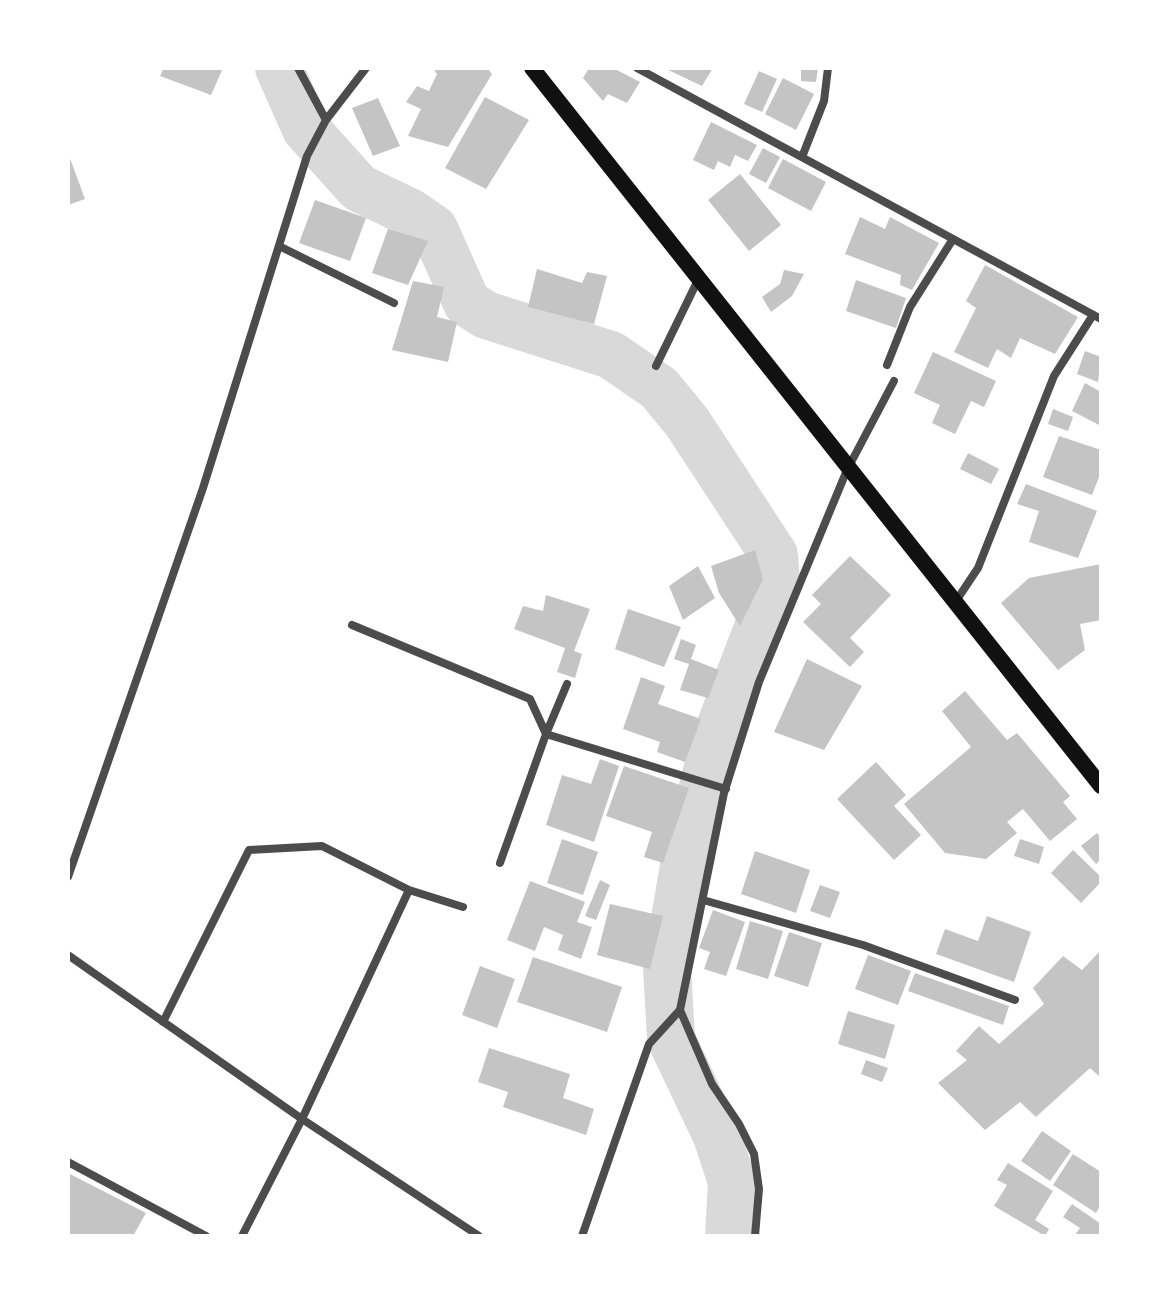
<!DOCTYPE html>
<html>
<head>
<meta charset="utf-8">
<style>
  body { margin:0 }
  #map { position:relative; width:1169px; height:1304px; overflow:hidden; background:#fff; font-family:"Noto Sans",sans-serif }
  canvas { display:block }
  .frame { position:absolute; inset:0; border:70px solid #fff; pointer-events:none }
</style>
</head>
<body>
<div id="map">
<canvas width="1169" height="1304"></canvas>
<div class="frame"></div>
</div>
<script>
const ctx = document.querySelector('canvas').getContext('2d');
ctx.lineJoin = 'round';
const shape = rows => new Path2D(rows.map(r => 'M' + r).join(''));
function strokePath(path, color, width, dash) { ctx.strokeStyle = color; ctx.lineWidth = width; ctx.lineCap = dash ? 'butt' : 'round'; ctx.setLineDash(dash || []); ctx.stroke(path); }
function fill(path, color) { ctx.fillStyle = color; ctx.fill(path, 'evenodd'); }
const river = shape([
  [279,68,306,129,359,188,411,213,434,229,467,303,486,315,611,355,659,388,687,422,774,555,776,581,715,740,686,854,667,967,671,1039,717,1136,732,1182,729,1236]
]);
const building = shape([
  [164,68,223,68,211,95,160,76],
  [433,68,487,68,492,74,448,147,408,136,421,109,406,102,417,86,429,91,437,74],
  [589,68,613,68,640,82,627,103,608,94,603,101,583,78],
  [664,68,713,68,702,86],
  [801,68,818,68,816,82,801,81],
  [759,71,777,79,762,112,744,104],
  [783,78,814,94,796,130,765,114],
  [485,97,529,120,486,189,445,168],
  [378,98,400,146,373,156,352,108],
  [711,122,757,145,748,161,735,155,730,167,718,161,714,170,693,160],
  [763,148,780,157,766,183,749,174],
  [68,153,85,199,68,205],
  [783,159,826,182,811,211,768,188],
  [740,174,781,225,749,251,708,200],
  [315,200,366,218,350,261,299,243],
  [860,217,885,229,890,217,939,243,912,290,900,285,901,275,845,254],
  [388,229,428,241,408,285,372,273],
  [985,265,1078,317,1055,354,1020,338,1011,358,997,349,988,368,954,352,976,308,966,301],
  [537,269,582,283,587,272,607,276,594,324,528,307],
  [784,270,804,274,792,296,771,312,762,297,780,284],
  [856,280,906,298,896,328,846,311],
  [413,281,444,287,437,317,457,322,448,362,392,350],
  [1085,351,1101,357,1098,382,1077,374],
  [933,352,996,381,984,407,971,401,955,434,932,423,940,405,914,393],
  [1085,383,1101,392,1101,426,1072,411],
  [1053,409,1073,417,1068,431,1048,424],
  [1059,436,1101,450,1101,472,1092,495,1043,477],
  [968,453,999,469,991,484,960,469],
  [1026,484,1097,511,1078,558,1029,542,1039,511,1017,504],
  [755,550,763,579,740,626,719,593,711,566],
  [850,556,891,595,850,638,864,652,850,667,803,622,821,604,812,595],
  [1101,564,1101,620,1080,624,1085,650,1058,670,1001,603,1029,578],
  [698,566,715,598,683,620,669,586],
  [546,595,590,609,574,651,582,654,575,678,557,672,565,648,514,629,523,606,543,611],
  [628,609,681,627,664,667,615,649],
  [681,639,696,645,691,659,719,670,708,698,680,690,689,664,674,659],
  [807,659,862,686,824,750,774,732],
  [641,677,665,686,658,704,701,719,685,762,657,752,660,742,623,729],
  [965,691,1007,740,1017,733,1070,796,1063,802,1077,819,1050,841,1023,809,1007,822,1017,833,986,859,945,853,904,804,971,747,942,711],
  [600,759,619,766,594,842,546,825,562,775,591,784],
  [876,762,906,795,894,806,921,835,894,860,837,799],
  [624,766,689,788,663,863,644,857,652,832,606,816],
  [1097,833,1101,838,1101,859,1096,864,1081,846],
  [562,839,598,852,583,895,547,883],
  [1020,839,1044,847,1039,864,1014,856],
  [1073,850,1101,877,1101,882,1081,903,1051,873],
  [755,851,810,870,796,913,741,894],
  [600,880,610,885,596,920,585,916],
  [530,881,585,902,577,922,592,927,581,959,558,950,563,935,544,927,535,951,507,940],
  [820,885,840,892,830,918,810,911],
  [610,904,663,916,650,969,597,955],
  [713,910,745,922,726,976,704,969,710,952,699,948],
  [987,916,1031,932,1014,982,936,954,945,929,978,941],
  [750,921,783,931,768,979,736,969],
  [789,932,822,943,808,987,774,976],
  [1101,950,1101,1078,1090,1068,1036,1117,1020,1102,985,1130,938,1083,967,1060,956,1051,979,1026,999,1044,1044,1004,1033,988,1063,956,1082,970],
  [868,955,911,971,898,1005,855,989],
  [533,957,622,987,607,1032,517,1002],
  [480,966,515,979,497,1028,462,1015],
  [915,973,1009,1006,1003,1025,908,991],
  [848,1011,895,1025,885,1059,838,1044],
  [489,1048,570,1074,563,1098,594,1109,586,1135,503,1107,508,1092,478,1082],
  [866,1060,888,1068,882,1082,861,1074],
  [1042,1131,1071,1151,1050,1181,1021,1161],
  [1073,1154,1101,1172,1101,1204,1096,1213,1053,1185],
  [1008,1163,1053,1191,1035,1220,1049,1229,1045,1236,994,1206,1007,1185,997,1180],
  [68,1173,146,1213,133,1236,68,1236],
  [1072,1204,1101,1224,1101,1236,1074,1236,1080,1228,1063,1217]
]);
const minor = shape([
  [298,68,326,120],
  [637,68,1101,319],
  [802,157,824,101,828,68],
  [279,246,394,303],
  [887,365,910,307,953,239],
  [656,366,698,280],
  [956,601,978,568,1054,376,1093,315],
  [352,625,530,699,546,734,500,863],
  [567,684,546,734,726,789],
  [68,877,203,488,307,156,326,120,366,68],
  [409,890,463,907],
  [703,900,863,945,1015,1000],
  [68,955,302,1119,479,1236],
  [680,1010,712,1084,739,1124,754,1154,759,1189,755,1236],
  [163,1022,249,850,322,846,409,890,302,1119,242,1236],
  [68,1162,206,1236],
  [582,1236,649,1044,680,1010,724,793,759,682,847,470,894,381]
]);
const secondary = shape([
  [532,68,1101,786]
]);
strokePath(river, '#d9d9d9', 48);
fill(building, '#c4c4c4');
strokePath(minor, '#4c4c4c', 8);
strokePath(secondary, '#111', 16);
</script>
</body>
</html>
